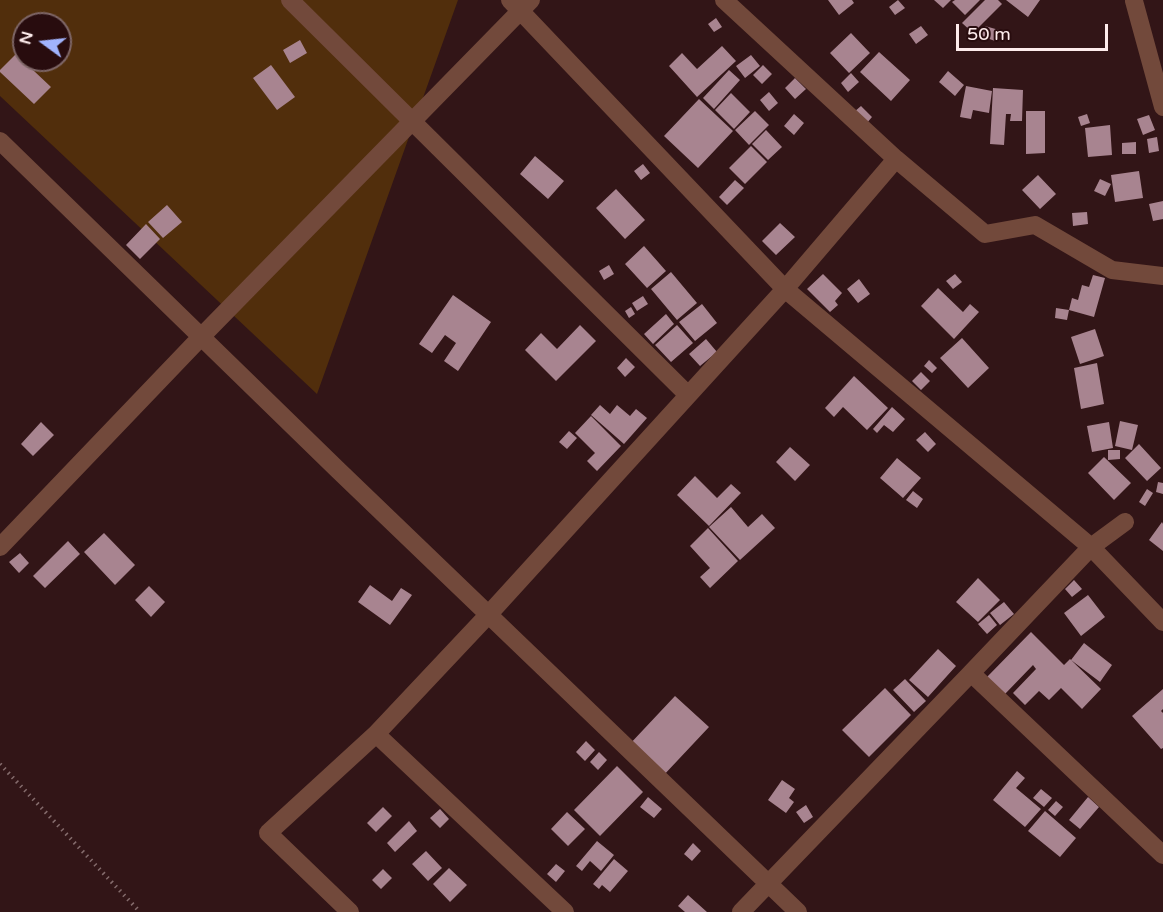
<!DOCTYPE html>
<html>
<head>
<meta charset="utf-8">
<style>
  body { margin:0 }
  #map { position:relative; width:1163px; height:912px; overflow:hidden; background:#321517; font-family:"Varela Round",sans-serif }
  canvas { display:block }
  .north { position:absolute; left:12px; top:12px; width:60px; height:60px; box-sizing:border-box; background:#280c0e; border:2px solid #7e6667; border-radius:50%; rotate:285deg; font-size:16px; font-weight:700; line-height:24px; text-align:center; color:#feecec }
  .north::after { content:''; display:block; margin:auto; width:21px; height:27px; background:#a1b3fd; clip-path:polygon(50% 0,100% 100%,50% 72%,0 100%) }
  .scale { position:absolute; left:956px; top:24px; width:152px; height:27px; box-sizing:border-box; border:3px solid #feecec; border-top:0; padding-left:8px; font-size:18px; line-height:21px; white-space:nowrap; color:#feecec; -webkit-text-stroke:4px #280c0e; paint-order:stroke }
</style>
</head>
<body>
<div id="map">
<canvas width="1163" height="912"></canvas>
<div class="north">N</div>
<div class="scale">50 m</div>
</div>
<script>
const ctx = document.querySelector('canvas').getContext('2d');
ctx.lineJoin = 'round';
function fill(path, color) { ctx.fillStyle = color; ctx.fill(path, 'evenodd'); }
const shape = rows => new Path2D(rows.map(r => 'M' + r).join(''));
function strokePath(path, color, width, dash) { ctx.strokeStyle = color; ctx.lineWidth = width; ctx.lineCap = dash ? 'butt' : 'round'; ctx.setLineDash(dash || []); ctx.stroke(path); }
const green = shape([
  [0,0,458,0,317,394,0,96],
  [24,24,60,24,60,60,24,60]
]);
const building = shape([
  [828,0,852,0,854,3,839,15],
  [898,0,905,8,895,15,889,7],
  [934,0,951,0,943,8],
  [955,0,980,0,965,15,952,2],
  [985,0,998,0,1002,4,973,33,962,23],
  [1006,0,1040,0,1028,17],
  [716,18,722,27,714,32,708,24],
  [921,26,928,35,916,44,909,34],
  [985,26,999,30,995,41,981,36],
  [851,33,870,53,849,73,830,53],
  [300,40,307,53,290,63,283,50],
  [722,46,736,61,697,97,669,66,682,53,697,69],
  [879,52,910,80,891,101,860,72],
  [16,54,51,87,34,104,0,72,0,70],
  [751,55,760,66,745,78,736,66],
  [271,65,295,97,277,110,253,78],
  [763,65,772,74,762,84,753,75],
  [729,70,740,80,714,109,703,98],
  [948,71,964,85,955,96,939,82],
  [851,73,859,82,848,92,841,83],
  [795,78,806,89,795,99,785,88],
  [966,86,992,91,989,113,973,110,971,119,960,117],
  [993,88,1023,90,1022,121,1010,121,1011,114,1006,114,1004,145,990,144],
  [769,92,778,103,769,111,760,100],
  [731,93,750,112,734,129,715,110],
  [699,99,733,131,698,168,664,136],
  [861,106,872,117,866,124,854,112],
  [755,111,769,125,749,145,735,130],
  [1026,111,1045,111,1045,153,1026,154],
  [794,114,804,123,794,135,784,126],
  [1087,114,1090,123,1081,126,1078,117],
  [1149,115,1155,130,1143,135,1137,119],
  [1110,125,1112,155,1088,157,1085,128],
  [766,130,782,147,768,160,752,144],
  [1157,137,1159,151,1149,153,1147,139],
  [1136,142,1136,154,1122,154,1122,143],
  [751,146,767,162,745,184,729,168],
  [535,156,564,181,548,199,520,174],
  [643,164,650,173,641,180,634,171],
  [1139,171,1143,198,1115,202,1111,175],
  [1038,175,1056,194,1040,209,1022,190],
  [1100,179,1111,184,1105,196,1094,191],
  [735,180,744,188,727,205,719,197],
  [616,189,645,220,625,239,596,208],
  [1163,201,1163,219,1153,221,1149,204],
  [167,205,182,222,163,238,148,222],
  [1087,212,1088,224,1073,226,1072,213],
  [780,223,795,237,776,255,762,241],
  [146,224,160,239,140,259,126,245],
  [644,246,666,271,647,288,625,264],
  [609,265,614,274,604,280,599,271],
  [671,272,697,303,677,320,651,289],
  [823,274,842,293,835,301,838,305,830,312,807,289],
  [955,274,962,282,953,289,946,281],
  [1093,275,1105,278,1094,317,1069,310,1072,298,1078,300,1082,285,1089,287],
  [859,279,870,294,858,303,847,289],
  [938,288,963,312,970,304,979,312,954,339,921,306],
  [453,295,491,322,458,371,444,361,456,343,445,335,432,353,419,344],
  [643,296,648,304,637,311,632,303],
  [702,304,717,323,695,341,679,322],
  [631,307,635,314,629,318,625,311],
  [1056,308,1069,310,1067,320,1055,318],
  [666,314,674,324,653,344,644,334],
  [580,325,596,341,556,381,525,350,541,333,557,349],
  [677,325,693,343,671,362,655,345],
  [1095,329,1104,356,1080,364,1071,337],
  [962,338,989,368,968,388,940,358],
  [706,339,717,352,700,366,689,354],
  [626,358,635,367,625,377,617,368],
  [929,360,937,368,932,373,924,366],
  [1097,363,1104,404,1081,409,1074,368],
  [921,372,930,381,921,390,912,381],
  [854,376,888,408,867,430,843,407,834,417,825,408],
  [600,405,610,414,617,405,630,416,636,409,647,418,624,444,591,415],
  [892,407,905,419,893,432,884,425,877,433,873,429],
  [591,416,621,446,597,471,587,461,595,453,575,433],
  [1120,421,1138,425,1132,450,1115,446],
  [41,422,54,435,33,456,21,444],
  [1109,422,1113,448,1092,452,1087,426],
  [569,431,577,438,567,449,559,442],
  [925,432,936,444,928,452,916,440],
  [1139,444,1161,468,1147,481,1125,458],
  [790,447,810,465,795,481,776,462],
  [1108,450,1120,450,1120,459,1108,460],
  [1104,457,1131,483,1114,500,1088,473],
  [897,458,921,478,903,498,880,478],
  [695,476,717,498,731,484,741,493,709,526,677,495],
  [1158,482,1163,483,1163,494,1156,492],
  [1147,489,1153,493,1145,506,1139,502],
  [913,491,923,499,917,508,906,500],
  [731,507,748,527,762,514,775,528,740,560,709,527],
  [1162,522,1163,524,1163,551,1149,540],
  [708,528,738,561,710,588,700,577,710,568,690,546],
  [104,533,135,565,115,585,84,552],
  [68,541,80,554,45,588,33,576],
  [20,553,29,563,19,573,9,562],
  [978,578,1000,600,978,622,956,602],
  [1074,580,1082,589,1072,597,1065,589],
  [370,585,392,601,401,588,412,595,390,625,358,602],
  [149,586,165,602,151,617,135,600],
  [1088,595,1105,617,1081,636,1064,613],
  [1004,602,1014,614,1000,625,990,613],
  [989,615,997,625,987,634,978,624],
  [1031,632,1064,665,1070,659,1101,689,1082,709,1061,688,1049,700,1039,691,1025,705,1013,693,1036,669,1033,665,1005,694,987,677],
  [1084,643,1112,665,1100,682,1071,660],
  [938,649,956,666,928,697,909,680],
  [905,679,926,701,914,712,893,690],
  [885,688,911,715,869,757,842,730],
  [1163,689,1163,709,1161,711,1163,713,1163,748,1161,749,1132,716],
  [675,696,709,727,662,777,628,746],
  [586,741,595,750,585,761,576,752],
  [599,752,607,760,598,770,590,762],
  [617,766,643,792,600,836,574,810],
  [1017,771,1025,778,1016,788,1041,809,1025,827,993,800],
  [782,780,795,789,789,798,794,802,786,813,768,800],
  [1041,789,1052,798,1044,807,1033,798],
  [648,797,662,809,654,818,640,807],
  [1088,797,1099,807,1080,829,1069,820],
  [1056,801,1063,807,1055,816,1048,810],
  [806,805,813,817,804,823,796,812],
  [383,807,392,816,376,832,367,823],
  [440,809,449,819,440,828,430,818],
  [1045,811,1076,838,1060,857,1028,831],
  [567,812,585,829,568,846,551,829],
  [409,821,417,831,395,852,387,843],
  [597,841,614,855,601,871,590,861,582,871,576,866],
  [693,843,701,851,692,861,684,854],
  [426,851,442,868,428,881,412,864],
  [614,859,628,871,610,892,602,885,599,889,593,884],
  [556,864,565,871,556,882,547,874],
  [449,868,467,885,450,902,433,884],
  [383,869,392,878,381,889,372,880],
  [688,895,707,912,685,912,678,906]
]);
const path = shape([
  [0,764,140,912]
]);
const minor = shape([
  [290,0,688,395],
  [510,0,785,289,896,159,985,234,1035,225,1112,270,1163,276],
  [724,0,896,159],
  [1134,1,1163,107],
  [0,141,338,470,798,912],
  [0,547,201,337,531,0],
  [971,673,1091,547,1125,522],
  [350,912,268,833,376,734],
  [565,912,376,734,489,614,785,289,1091,547,1163,622],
  [741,912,971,673,1163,855]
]);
fill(green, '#512e0c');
fill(building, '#a88490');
strokePath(path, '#846b6c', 4, [1.5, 4.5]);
strokePath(minor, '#72493b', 18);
</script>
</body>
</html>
